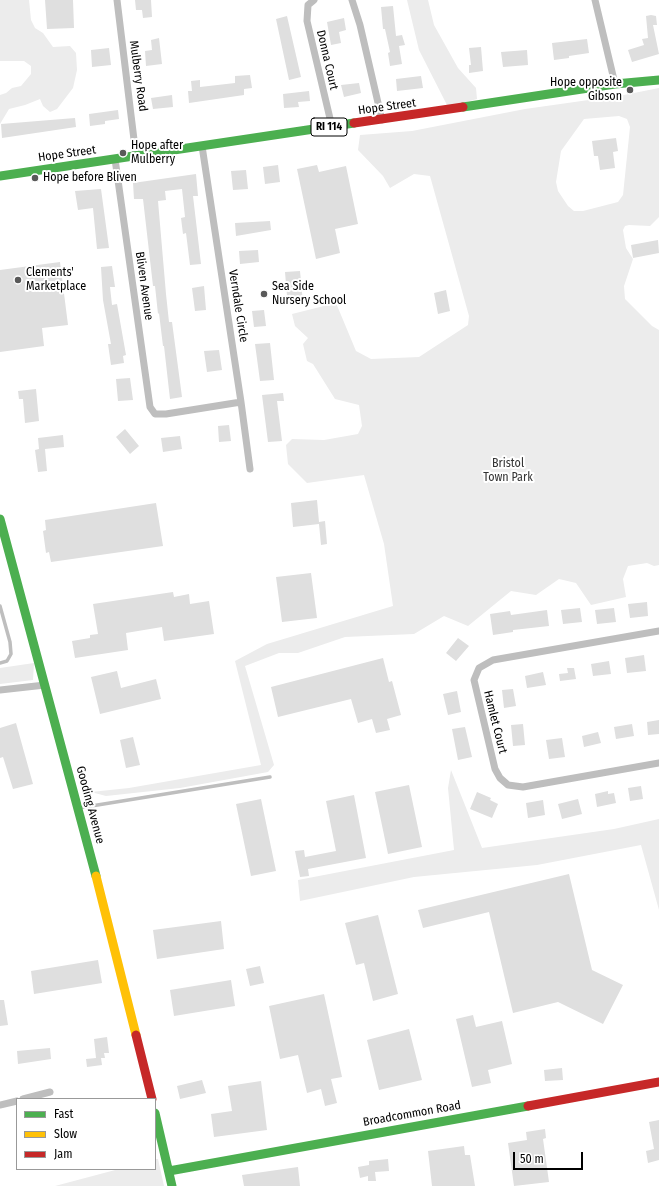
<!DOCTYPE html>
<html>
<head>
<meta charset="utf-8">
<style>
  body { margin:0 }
  #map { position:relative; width:659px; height:1186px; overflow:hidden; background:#fff; font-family:"Fira Sans Condensed",sans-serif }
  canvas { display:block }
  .legend { position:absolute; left:16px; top:1098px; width:140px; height:72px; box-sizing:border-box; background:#fff; border:1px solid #999; margin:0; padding:5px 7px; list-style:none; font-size:12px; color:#000 }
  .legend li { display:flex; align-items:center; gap:8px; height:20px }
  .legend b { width:20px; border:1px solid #999 }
  .scale { position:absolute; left:513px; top:1152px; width:70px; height:18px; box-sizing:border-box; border:2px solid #000; border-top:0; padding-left:5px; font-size:12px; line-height:14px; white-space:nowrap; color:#000; -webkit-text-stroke:3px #fff; paint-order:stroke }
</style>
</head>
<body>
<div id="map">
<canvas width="659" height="1186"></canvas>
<ul class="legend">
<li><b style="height:5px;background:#4caf50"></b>Fast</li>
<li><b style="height:5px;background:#ffc107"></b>Slow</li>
<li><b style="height:5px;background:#c62828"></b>Jam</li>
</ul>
<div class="scale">50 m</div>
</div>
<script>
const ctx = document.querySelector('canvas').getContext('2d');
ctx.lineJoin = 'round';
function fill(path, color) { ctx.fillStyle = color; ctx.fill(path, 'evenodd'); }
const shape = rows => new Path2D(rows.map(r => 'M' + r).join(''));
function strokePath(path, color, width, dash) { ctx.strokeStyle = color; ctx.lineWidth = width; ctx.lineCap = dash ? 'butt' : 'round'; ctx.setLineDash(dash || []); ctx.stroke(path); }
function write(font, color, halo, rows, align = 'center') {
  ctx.font = font + ' "Fira Sans Condensed",sans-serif'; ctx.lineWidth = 4; ctx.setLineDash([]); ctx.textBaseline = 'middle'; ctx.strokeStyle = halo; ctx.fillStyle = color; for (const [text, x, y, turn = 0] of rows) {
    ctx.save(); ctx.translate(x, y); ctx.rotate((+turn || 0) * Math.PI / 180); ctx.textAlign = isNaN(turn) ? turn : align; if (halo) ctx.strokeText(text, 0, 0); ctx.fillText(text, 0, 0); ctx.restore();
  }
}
const green = shape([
  [0,0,29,0,31,20,35,28,43,33,53,47,70,46,76,53,77,70,73,88,57,109,50,112,43,106,40,99,25,105,9,109,0,124,0,95,6,93,12,88,21,86,31,74,31,66,24,61,0,61],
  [407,0,428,0,434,25,458,68,476,88,477,99,448,107,419,50],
  [659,88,659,217,650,226,629,225,625,226,623,230,626,248,633,259,624,286,625,299,652,326,659,330,659,565,654,566,647,563,628,566,623,579,626,597,591,605,576,583,559,579,536,595,511,591,468,626,444,616,414,634,345,637,298,653,279,653,245,666,274,765,268,772,180,788,106,796,91,792,129,788,261,765,235,661,267,644,393,606,384,544,364,475,307,483,288,464,286,445,292,439,324,440,358,434,362,426,359,405,335,399,313,364,307,361,303,344,308,338,295,326,292,314,336,303,356,351,371,359,419,357,468,325,469,316,430,176,414,174,390,188,383,176,358,150,360,135,412,131,525,109,624,95],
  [619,116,627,119,630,127,623,195,618,202,583,211,574,211,568,206,558,191,556,182,561,151,584,119],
  [34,663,33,680,0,684,0,668],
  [451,770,482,848,614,829,659,819,659,910,641,845,537,865,414,877,300,901,298,880,454,850,448,788],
  [155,1159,158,1159,164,1186,55,1186,119,1169,155,1169]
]);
const building = shape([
  [45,0,73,0,74,28,47,29],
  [135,0,151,0,152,17,143,18,142,10,136,10],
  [393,6,396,36,402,35,405,45,399,46,402,64,390,66,388,53,390,52,385,29,383,29,381,7],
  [651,15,656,16,657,25,653,25,659,54,632,62,628,50,644,45,642,39,648,38,646,16],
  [287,16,301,77,289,80,276,19],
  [344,18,346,30,339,32,341,43,331,45,327,22],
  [159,38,162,64,146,66,145,51,152,50,151,40],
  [587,39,589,53,569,56,569,58,554,60,552,43],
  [481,47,483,71,469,73,469,65,471,65,469,48],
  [109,48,111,65,92,67,91,50],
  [527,50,528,65,503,67,501,52],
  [250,75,252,88,244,89,244,95,189,103,188,91,192,91,191,81,200,80,200,87,235,83,235,76],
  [421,76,423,88,397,91,396,79],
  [359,83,361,93,344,97,341,85],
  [309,91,310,101,298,102,299,107,284,108,283,94],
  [172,95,173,107,153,109,151,98],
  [118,110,119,119,105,121,105,124,90,126,89,114],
  [75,118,76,127,2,138,1,124],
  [616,138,618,151,613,152,615,168,600,170,598,156,594,156,592,141],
  [278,165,280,182,265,184,263,167],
  [317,165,319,172,346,166,358,224,335,229,340,253,316,259,297,169],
  [246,170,248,189,233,190,231,171],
  [196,174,198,196,193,196,201,264,190,265,186,233,183,234,181,218,185,217,182,189,165,191,166,200,158,201,166,294,169,322,172,322,182,397,170,399,164,346,163,346,159,313,158,314,155,286,153,286,143,199,134,199,133,183],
  [101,189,109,248,97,249,93,208,78,210,75,191],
  [270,221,271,230,236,236,235,223],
  [658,240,659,253,633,258,631,245],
  [258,250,259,262,240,264,239,251],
  [60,262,68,325,42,328,44,346,0,352,0,270],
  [112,266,115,287,110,287,112,305,117,304,126,355,123,356,124,363,111,365,108,344,111,344,103,300,101,267],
  [300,271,303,303,281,306,280,297,287,296,285,272],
  [204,286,206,310,195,311,192,288],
  [446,290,450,311,438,314,434,293],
  [264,310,266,326,254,327,252,311],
  [270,343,274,380,260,381,255,344],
  [219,350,222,370,207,372,204,351],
  [130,378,133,400,118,401,116,379],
  [36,389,39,421,25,423,23,399,19,399,18,391],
  [283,393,284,401,277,401,282,441,268,442,262,395],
  [229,425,231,441,219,442,218,426],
  [125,429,139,446,130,454,116,437],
  [63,435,64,447,45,449,47,471,38,472,35,450,39,449,38,438],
  [180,436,182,449,163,452,161,438],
  [317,500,319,522,325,521,327,544,321,545,319,524,293,527,291,503],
  [156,503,163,546,51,562,49,552,46,553,43,531,46,530,45,520],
  [311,573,317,618,282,622,276,577],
  [173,592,174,597,189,594,190,604,209,601,214,634,164,641,162,627,126,633,128,650,75,658,72,641,90,638,90,635,98,634,93,604],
  [647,602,648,616,630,618,628,604],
  [580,608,582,622,563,624,561,610],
  [614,608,616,622,597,624,595,610],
  [547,610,549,626,513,630,513,632,493,635,490,614,510,611,511,615],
  [458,638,469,646,456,661,446,653],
  [644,655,646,671,627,673,625,658],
  [383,658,389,682,392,681,401,715,387,719,390,730,376,733,372,719,358,723,351,699,278,717,271,687],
  [609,661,611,674,593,676,591,664],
  [567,668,574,668,576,679,560,681,559,674,568,673],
  [117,671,121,688,156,679,161,699,100,714,91,677],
  [543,672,546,685,527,688,525,676],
  [513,689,516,706,504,708,502,690],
  [457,691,461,712,448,715,443,694],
  [659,720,659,734,648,735,647,722],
  [16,723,33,784,13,789,3,757,0,758,0,728],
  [523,724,525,745,513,746,511,725],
  [632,724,634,736,616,739,614,727],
  [465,727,472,757,458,760,452,729],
  [598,732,601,743,584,747,582,736],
  [133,737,140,765,126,768,120,740],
  [562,738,565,757,549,759,546,740],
  [409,785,422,847,388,854,375,792],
  [641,786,643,799,630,801,628,788],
  [608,791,608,794,614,793,616,803,597,807,595,794],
  [477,792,491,798,490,800,498,804,492,818,470,809],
  [354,795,366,858,308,869,309,876,300,877,295,851,304,850,305,857,336,851,326,801],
  [261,799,276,871,251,876,236,804],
  [578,799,582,814,562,819,558,804],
  [543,800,545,815,528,818,526,803],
  [569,874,592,970,623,985,603,1024,558,1002,513,1013,489,912,423,928,418,910],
  [378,915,398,994,373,1001,364,963,356,965,345,923],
  [221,921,224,949,157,959,153,930],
  [98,960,102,983,34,994,31,971],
  [260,966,264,983,250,986,246,969],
  [231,980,235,1006,174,1016,170,990],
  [324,994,342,1077,331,1079,337,1103,325,1106,321,1089,307,1093,298,1055,280,1059,269,1006],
  [0,1000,4,1000,8,1025,0,1026],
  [473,1015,476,1027,502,1021,512,1064,488,1070,491,1083,472,1087,456,1019],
  [409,1029,422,1080,379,1090,367,1040],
  [107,1037,109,1053,104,1053,105,1058,101,1058,102,1065,87,1067,86,1059,96,1058,94,1039],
  [50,1048,51,1059,18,1064,17,1051],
  [562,1068,563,1080,545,1081,544,1070],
  [202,1080,206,1093,180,1099,177,1086],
  [261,1081,267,1130,214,1137,211,1114,232,1111,228,1086],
  [659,1120,659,1160,648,1163,646,1151,654,1149,649,1122],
  [545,1129,546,1138,543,1139,549,1182,514,1186,508,1143,527,1140,526,1132],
  [464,1146,465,1155,470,1155,475,1186,432,1186,428,1151],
  [388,1159,389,1171,375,1172,376,1181,368,1181,368,1176,360,1178,358,1167,369,1165,369,1161],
  [298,1167,300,1186,244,1186,242,1175]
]);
const lane = shape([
  [0,606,10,642,11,654,7,661,0,663],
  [79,808,270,777]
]);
const street = shape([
  [117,0,136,156],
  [314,0,308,5,307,21,332,127],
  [352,0,360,25,382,120],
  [595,0,615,84],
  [202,146,241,402,250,469],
  [115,159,150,407,155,414,166,414,241,402],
  [659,631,493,660,479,668,474,680,495,769,500,778,508,785,523,787,659,763],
  [0,690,45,685],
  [23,1099,50,1092],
  [0,1105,17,1101]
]);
const fast = shape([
  [463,107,615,84,659,80],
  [0,176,354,123],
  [0,519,96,876],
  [155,1113,172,1186],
  [169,1171,528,1106]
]);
const slow = shape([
  [96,876,136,1035]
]);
const jam = shape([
  [354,123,463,107],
  [136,1035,152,1099],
  [528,1106,659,1082]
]);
const markers = [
  [630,90,4,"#595959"],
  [123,153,4,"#595959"],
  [35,178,4,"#595959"],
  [18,280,4,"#595959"],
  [264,294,4,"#595959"]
];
const shields = [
  [329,127,36]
];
const shieldNames = [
  ["RI 114",329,127]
];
const streetNames = [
  ["Donna Court",327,60,77],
  ["Mulberry Road",138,76,82],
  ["Hope Street",387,107,-8],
  ["Hope Street",67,154,-8],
  ["Bliven Avenue",144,286,82],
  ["Verndale Circle",238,306,81],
  ["Hamlet Court",495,722,76],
  ["Gooding Avenue",90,805,75],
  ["Broadcommon Road",412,1114,-10]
];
const poiNames = [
  ["Hope opposite",622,83,"right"],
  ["Gibson",622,97,"right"],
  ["Hope after",131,146],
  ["Mulberry",131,160],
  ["Hope before Bliven",43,178],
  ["Clements'",26,273],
  ["Marketplace",26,287],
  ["Sea Side",272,287],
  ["Nursery School",272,301]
];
const parkNames = [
  ["Bristol",508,464],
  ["Town Park",508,478]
];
fill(green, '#ececec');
fill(building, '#dfdfdf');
strokePath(lane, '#bebebe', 3.5);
strokePath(street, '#bebebe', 7);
strokePath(fast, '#4caf50', 9);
strokePath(slow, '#ffc107', 9);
strokePath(jam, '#c62828', 9);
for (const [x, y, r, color] of markers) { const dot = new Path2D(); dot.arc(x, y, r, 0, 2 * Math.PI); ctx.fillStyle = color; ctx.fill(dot); strokePath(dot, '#fff', 1.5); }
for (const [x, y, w] of shields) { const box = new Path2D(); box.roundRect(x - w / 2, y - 9, w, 18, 3); ctx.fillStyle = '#fff'; ctx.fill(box); strokePath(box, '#000', 1); }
write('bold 11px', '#000', null, shieldNames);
write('12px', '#000', '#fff', streetNames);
write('12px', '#000', '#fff', poiNames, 'left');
write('12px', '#333', '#fff', parkNames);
</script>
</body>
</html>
